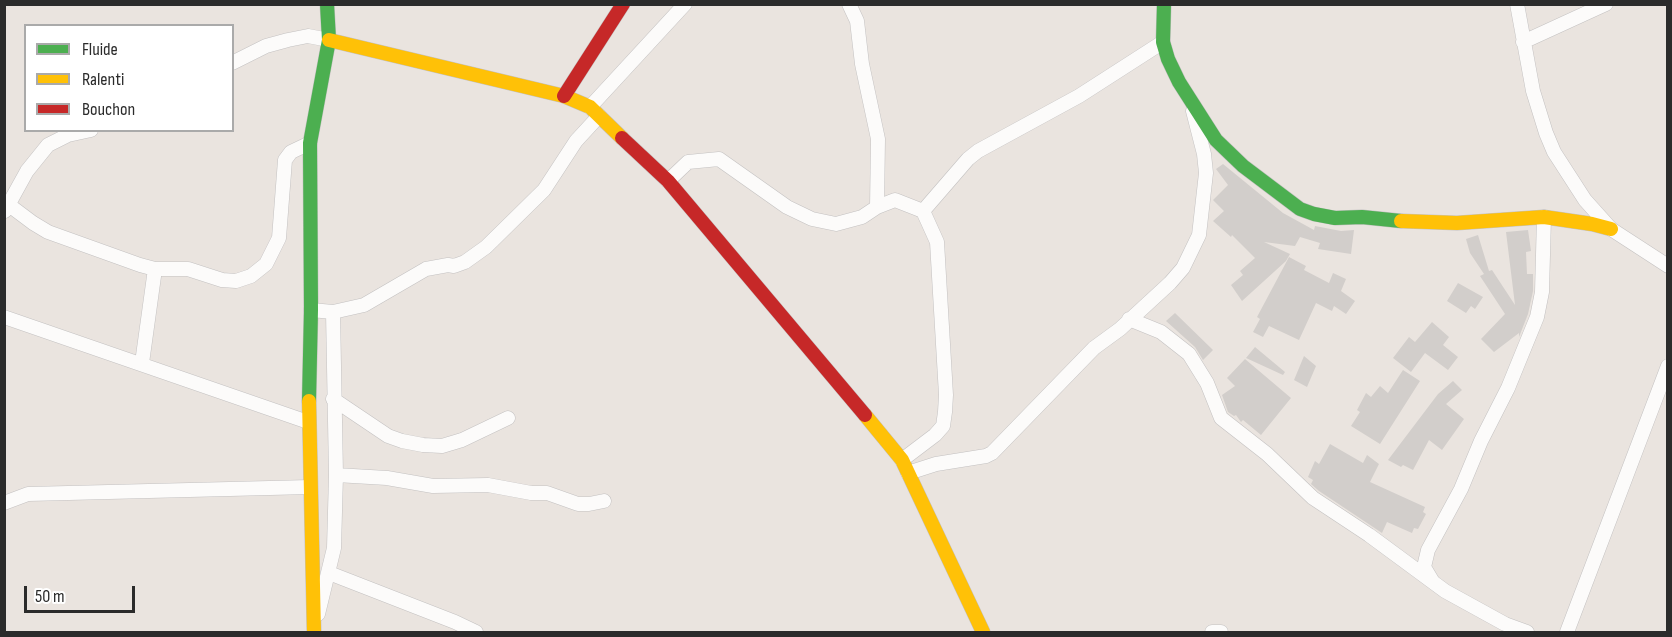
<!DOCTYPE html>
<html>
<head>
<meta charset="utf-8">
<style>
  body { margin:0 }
  #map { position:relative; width:1672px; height:637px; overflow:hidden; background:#eae4df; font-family:"Sofia Sans Condensed",sans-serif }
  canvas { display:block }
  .frame { position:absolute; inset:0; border:6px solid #2b2b2b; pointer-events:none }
  .legend { position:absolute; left:24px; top:24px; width:210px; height:108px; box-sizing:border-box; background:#fff; border:2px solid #aaa; margin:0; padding:8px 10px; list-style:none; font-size:18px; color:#2b2b2b }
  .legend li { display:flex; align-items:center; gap:12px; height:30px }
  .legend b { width:30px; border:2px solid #aaa }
  .scale { position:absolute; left:24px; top:586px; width:111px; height:27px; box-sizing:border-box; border:3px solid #2b2b2b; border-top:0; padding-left:8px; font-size:18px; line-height:21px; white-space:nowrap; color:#2b2b2b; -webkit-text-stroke:4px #fff; paint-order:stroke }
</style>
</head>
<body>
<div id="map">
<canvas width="1672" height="637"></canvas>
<div class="frame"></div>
<ul class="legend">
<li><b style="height:8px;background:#4caf50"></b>Fluide</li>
<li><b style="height:8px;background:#ffc107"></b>Ralenti</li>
<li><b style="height:8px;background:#c62828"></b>Bouchon</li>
</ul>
<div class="scale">50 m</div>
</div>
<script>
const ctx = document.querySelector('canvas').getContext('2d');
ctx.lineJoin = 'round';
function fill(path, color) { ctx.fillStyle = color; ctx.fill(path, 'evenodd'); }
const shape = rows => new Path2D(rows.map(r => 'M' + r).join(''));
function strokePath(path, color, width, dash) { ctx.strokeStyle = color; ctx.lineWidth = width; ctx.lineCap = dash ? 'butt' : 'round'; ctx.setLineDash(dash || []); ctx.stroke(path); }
const building = shape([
  [1223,164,1283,213,1314,230,1315,226,1341,231,1354,230,1351,254,1318,249,1320,243,1300,237,1295,246,1264,242,1290,254,1286,261,1242,301,1231,285,1243,275,1240,271,1255,258,1232,235,1231,237,1213,221,1224,211,1213,200,1228,185,1216,169],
  [1528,230,1531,251,1526,252,1527,274,1533,274,1533,291,1528,314,1519,337,1519,333,1494,352,1481,339,1505,314,1480,276,1484,274,1470,253,1466,239,1478,235,1489,271,1492,270,1515,305,1506,232],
  [1289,257,1306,266,1304,270,1329,283,1333,273,1346,279,1341,291,1355,301,1346,314,1334,306,1332,311,1316,303,1299,340,1269,326,1263,337,1253,332,1260,319,1257,317],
  [1458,283,1483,297,1475,309,1471,306,1466,313,1447,301],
  [1175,313,1213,350,1203,360,1195,347,1166,321],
  [1432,322,1449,337,1443,345,1458,357,1448,370,1425,353,1411,372,1393,358,1409,337,1415,342],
  [1255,347,1285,372,1283,375,1246,358],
  [1304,356,1316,366,1307,387,1294,380],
  [1245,359,1291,398,1261,435,1243,420,1241,422,1236,415,1234,416,1228,412,1222,395,1235,386,1227,378],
  [1403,370,1420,381,1380,444,1351,426,1360,412,1357,410,1366,393,1371,397,1380,386,1388,393],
  [1453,381,1462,390,1446,404,1464,419,1442,450,1429,440,1413,470,1403,465,1401,467,1388,460,1438,394],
  [1330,444,1363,463,1367,455,1379,464,1370,482,1425,507,1423,512,1426,514,1418,529,1414,528,1412,533,1387,522,1382,533,1319,491,1311,484,1313,480,1308,477,1315,461,1319,464]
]);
const street = shape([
  [849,4,857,21,862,64,878,139,877,207],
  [1517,4,1533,91,1546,133,1554,152,1585,200,1611,229,1668,266],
  [1523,42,1606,4],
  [232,63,266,46,288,40,308,36,329,40],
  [590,107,685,4],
  [668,181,688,162,719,159,787,207,812,219,836,224,862,217,877,207,895,200,923,211],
  [9,205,33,223,48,232,140,265,155,269,188,269,222,280,236,281,251,276,266,264,279,238,285,160,291,152,310,143],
  [5,211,27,171,48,145,68,135,91,130],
  [311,310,333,312,364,305,426,269,448,265,454,266,465,262,486,247,544,190,576,141,599,116],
  [4,317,308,422],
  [1129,319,1161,332,1189,354,1207,383,1221,418,1267,454,1313,498,1369,535,1445,591,1505,624,1527,632],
  [142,363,155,269],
  [333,399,388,436,402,441,423,445,442,446,462,440,508,418],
  [902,460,935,435,943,426,945,412,946,395,937,242,923,211,968,159,978,151,1079,96,1163,42],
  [908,473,936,464,986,456,992,453,1094,348,1120,329,1170,283,1183,268,1199,235,1206,173,1204,154,1193,111],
  [336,475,387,478,433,486,488,485,531,493,547,493,578,504,589,504,604,501],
  [4,503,28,494,310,487],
  [329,573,455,622,476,632],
  [1433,582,1424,567,1428,550,1461,489,1481,441,1508,388,1537,317,1542,292,1544,217],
  [318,614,334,548,336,475,333,312],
  [1212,632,1221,632],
  [1567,632,1668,366]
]);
const fast = shape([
  [1164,4,1163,42,1168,59,1179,82,1216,140,1243,166,1300,209,1314,214,1335,218,1362,217,1401,221],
  [309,401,311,310,310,143,329,40,327,4]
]);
const slow = shape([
  [329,40,564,96,590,107,622,138],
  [1401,221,1457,223,1544,217,1592,224,1611,229],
  [309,401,314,632],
  [865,415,902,460,983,632]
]);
const jam = shape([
  [564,96,623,4],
  [622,138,668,181,865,415]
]);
fill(building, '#d2cecb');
strokePath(street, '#c3c1c1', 15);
strokePath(fast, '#c3c1c1', 15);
strokePath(slow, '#c3c1c1', 15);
strokePath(jam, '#c3c1c1', 15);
strokePath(street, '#fcfbfa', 14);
strokePath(fast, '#4caf50', 14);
strokePath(slow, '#ffc107', 14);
strokePath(jam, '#c62828', 14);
</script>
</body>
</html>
